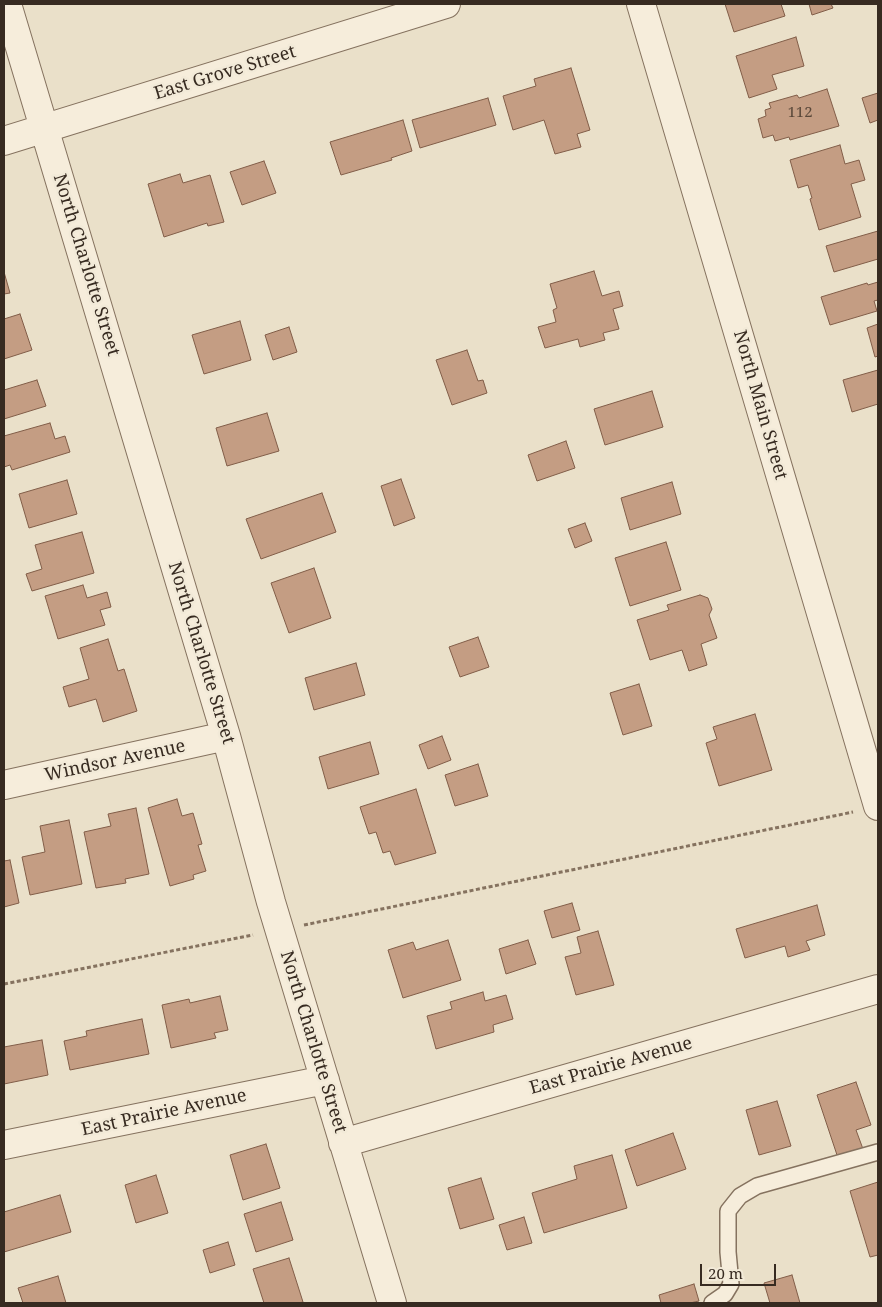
<!DOCTYPE html>
<html>
<head>
<meta charset="utf-8">
<style>
  body { margin:0 }
  #map { position:relative; width:882px; height:1307px; overflow:hidden; background:#eae0c9; font-family:"Noto Serif",serif }
  canvas { display:block }
  .frame { position:absolute; inset:0; border:5px solid #372b21; pointer-events:none }
  .scale { position:absolute; left:700px; top:1264px; width:76px; height:22px; box-sizing:border-box; border:2px solid #372b21; border-top:0; padding-left:6px; font-size:15px; line-height:18px; white-space:nowrap; color:#372b21; -webkit-text-stroke:4px #f2ead8; paint-order:stroke }
</style>
</head>
<body>
<div id="map">
<canvas width="882" height="1307"></canvas>
<div class="frame"></div>
<div class="scale">20 m</div>
</div>
<script>
const ctx = document.querySelector('canvas').getContext('2d');
ctx.lineJoin = 'round';
function fill(path, color) { ctx.fillStyle = color; ctx.fill(path, 'evenodd'); }
const shape = rows => new Path2D(rows.map(r => 'M' + r).join(''));
function strokePath(path, color, width, dash) { ctx.strokeStyle = color; ctx.lineWidth = width; ctx.lineCap = dash ? 'butt' : 'round'; ctx.setLineDash(dash || []); ctx.stroke(path); }
function write(font, color, halo, rows, align = 'center') {
  ctx.font = font + ' "Noto Serif",serif'; ctx.lineWidth = 5; ctx.setLineDash([]); ctx.textBaseline = 'middle'; ctx.strokeStyle = halo; ctx.fillStyle = color; for (const [text, x, y, turn = 0] of rows) {
    ctx.save(); ctx.translate(x, y); ctx.rotate((+turn || 0) * Math.PI / 180); ctx.textAlign = isNaN(turn) ? turn : align; if (halo) ctx.strokeText(text, 0, 0); ctx.fillText(text, 0, 0); ctx.restore();
  }
}
const building = shape([
  [725,4,781,4,785,16,734,32,725,4],
  [809,4,831,4,833,8,812,15,809,4],
  [796,37,804,66,772,75,777,89,749,98,736,56,796,37],
  [571,68,590,130,577,134,581,147,555,154,544,120,513,130,503,96,536,86,534,79,571,68],
  [827,89,839,126,790,140,789,137,775,141,773,135,763,138,758,119,766,116,765,110,771,108,769,103,797,95,799,98,827,89],
  [878,93,878,120,870,123,862,98,878,93],
  [488,98,496,125,420,148,412,120,488,98],
  [403,120,412,151,391,158,392,160,341,175,330,142,403,120],
  [840,145,845,164,859,160,865,180,851,184,861,217,819,230,810,199,812,198,808,185,798,188,790,160,840,145],
  [264,161,276,193,242,205,230,172,264,161],
  [180,174,183,183,210,175,224,222,208,226,207,223,164,237,148,184,180,174],
  [878,231,878,259,834,272,826,246,878,231],
  [594,271,602,296,619,291,623,306,613,309,619,329,603,333,605,340,580,347,578,339,545,348,538,327,556,322,553,310,557,308,550,284,594,271],
  [4,272,10,293,4,294,4,272],
  [878,282,878,300,874,301,877,311,830,325,821,297,867,283,868,285,878,282],
  [20,314,32,350,4,359,4,319,20,314],
  [240,321,251,360,204,374,192,335,240,321],
  [878,324,878,356,875,357,867,328,878,324],
  [289,327,297,352,273,360,265,335,289,327],
  [467,350,478,381,483,380,487,393,452,405,436,360,467,350],
  [878,370,878,404,852,412,843,380,878,370],
  [37,380,46,406,4,419,4,390,37,380],
  [652,391,663,427,605,445,594,409,652,391],
  [267,413,279,451,227,466,216,428,267,413],
  [50,423,55,439,65,436,70,452,12,470,10,465,4,467,4,436,50,423],
  [566,441,575,468,537,481,528,455,566,441],
  [401,479,415,518,394,526,381,486,401,479],
  [67,480,77,514,29,528,19,494,67,480],
  [672,482,681,514,630,530,621,498,672,482],
  [322,493,336,532,261,559,246,519,322,493],
  [585,523,592,541,575,548,568,529,585,523],
  [82,532,94,573,32,591,26,574,42,569,35,545,82,532],
  [666,542,681,590,630,606,615,558,666,542],
  [314,568,331,618,289,633,271,583,314,568],
  [83,585,87,598,107,592,111,607,100,610,105,625,58,639,45,596,83,585],
  [700,595,708,598,712,609,709,615,717,638,701,644,707,665,689,671,682,650,650,660,637,620,669,610,667,605,700,595],
  [478,637,489,667,460,677,449,647,478,637],
  [108,639,118,671,124,669,137,711,103,722,96,699,69,707,63,687,89,679,80,648,108,639],
  [356,663,365,695,314,710,305,678,356,663],
  [639,684,652,726,623,735,610,693,639,684],
  [755,714,772,770,719,786,706,743,717,739,713,727,755,714],
  [442,736,451,760,428,769,419,745,442,736],
  [370,742,379,774,328,789,319,757,370,742],
  [478,764,488,796,455,806,445,775,478,764],
  [416,789,436,853,395,865,390,851,383,853,376,832,369,834,360,807,416,789],
  [177,799,182,816,193,813,202,844,198,845,206,871,193,875,194,879,170,886,148,808,177,799],
  [136,808,149,874,125,879,126,883,96,888,84,832,111,826,108,814,136,808],
  [69,820,82,884,30,895,22,857,45,852,40,826,69,820],
  [10,860,19,903,4,907,4,861,10,860],
  [572,903,580,930,552,938,544,911,572,903],
  [817,905,825,935,806,941,810,950,788,957,785,946,745,958,736,929,817,905],
  [598,931,614,985,576,995,565,957,581,953,577,937,598,931],
  [448,940,461,980,403,998,388,950,413,942,416,950,448,940],
  [528,940,536,964,506,974,499,949,528,940],
  [483,992,485,1001,506,995,513,1019,493,1025,494,1032,436,1049,427,1016,452,1009,450,1002,483,992],
  [220,996,228,1030,214,1033,216,1038,171,1048,162,1005,189,999,190,1003,220,996],
  [142,1019,149,1054,70,1070,64,1041,87,1036,86,1031,142,1019],
  [42,1040,48,1075,4,1084,4,1047,42,1040],
  [856,1082,871,1125,856,1130,863,1149,838,1158,817,1095,856,1082],
  [777,1101,791,1146,759,1155,746,1110,777,1101],
  [673,1133,686,1169,637,1186,625,1150,673,1133],
  [266,1144,280,1188,243,1200,230,1155,266,1144],
  [612,1155,627,1208,544,1233,532,1193,577,1179,574,1166,612,1155],
  [156,1175,168,1213,136,1223,125,1185,156,1175],
  [481,1178,494,1219,460,1229,448,1188,481,1178],
  [878,1182,878,1255,870,1257,850,1191,878,1182],
  [60,1195,71,1232,4,1252,4,1212,60,1195],
  [281,1202,293,1240,256,1252,244,1214,281,1202],
  [524,1217,532,1243,507,1250,499,1225,524,1217],
  [228,1242,235,1265,210,1273,203,1250,228,1242],
  [289,1258,303,1302,299,1303,264,1303,253,1269,289,1258],
  [792,1275,800,1303,770,1303,764,1283,792,1275],
  [58,1276,66,1303,23,1303,18,1288,58,1276],
  [694,1284,699,1301,690,1303,661,1303,659,1295,694,1284]
]);
const path = shape([
  [304,925,853,812],
  [4,984,253,935]
]);
const service = shape([
  [712,1303,725,1294,731,1284,728,1252,728,1211,740,1196,757,1186,878,1152]
]);
const minor = shape([
  [7,4,226,736,271,902,392,1303],
  [4,141,446,4],
  [4,785,226,736],
  [343,1143,878,989],
  [4,1145,325,1080]
]);
const tertiary = shape([
  [641,4,878,806]
]);
const numberNames = [
  ["112",800,113]
];
const streetNames = [
  ["East Grove Street",225,73,-17],
  ["North Charlotte Street",86,265,73],
  ["North Main Street",760,405,74],
  ["North Charlotte Street",201,653,73],
  ["Windsor Avenue",115,761,-12],
  ["North Charlotte Street",313,1042,73],
  ["East Prairie Avenue",611,1066,-16],
  ["East Prairie Avenue",164,1113,-12]
];
fill(building, '#c49d83');
strokePath(building, '#815d48', 1);
strokePath(service, '#85725f', 18);
strokePath(minor, '#85725f', 30);
strokePath(tertiary, '#85725f', 30);
strokePath(path, '#85725f', 3, [4, 2.5]);
strokePath(service, '#f6eddb', 15);
strokePath(minor, '#f6eddb', 28);
strokePath(tertiary, '#f6eddb', 28);
write('15px', '#5a483a', null, numberNames);
write('18px', '#372b21', '#f2ead8', streetNames);
</script>
</body>
</html>
